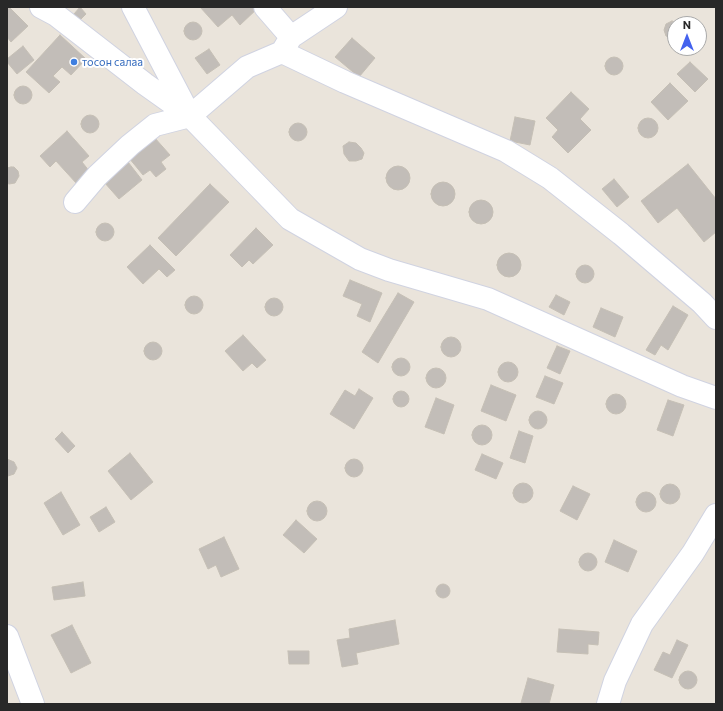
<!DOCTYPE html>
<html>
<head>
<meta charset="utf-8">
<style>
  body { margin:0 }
  #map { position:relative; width:723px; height:711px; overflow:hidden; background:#eae4db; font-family:Commissioner,sans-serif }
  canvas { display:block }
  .frame { position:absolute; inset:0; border:8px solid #282828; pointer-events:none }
  .north { position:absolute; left:667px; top:16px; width:40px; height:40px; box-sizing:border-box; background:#fff; border:1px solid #a9a9a9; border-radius:50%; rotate:0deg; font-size:11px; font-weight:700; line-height:16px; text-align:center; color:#282828 }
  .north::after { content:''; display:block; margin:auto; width:14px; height:18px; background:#4462ee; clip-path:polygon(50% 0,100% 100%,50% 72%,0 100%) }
</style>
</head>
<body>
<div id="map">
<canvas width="723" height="711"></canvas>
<div class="frame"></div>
<div class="north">N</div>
</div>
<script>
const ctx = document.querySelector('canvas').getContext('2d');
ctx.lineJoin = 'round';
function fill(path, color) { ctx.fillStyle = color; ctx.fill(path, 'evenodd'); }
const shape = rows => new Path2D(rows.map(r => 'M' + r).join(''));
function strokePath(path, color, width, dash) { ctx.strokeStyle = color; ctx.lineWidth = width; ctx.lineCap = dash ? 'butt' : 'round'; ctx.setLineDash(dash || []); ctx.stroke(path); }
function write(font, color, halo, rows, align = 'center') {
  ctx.font = font + ' Commissioner,sans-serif'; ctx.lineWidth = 4; ctx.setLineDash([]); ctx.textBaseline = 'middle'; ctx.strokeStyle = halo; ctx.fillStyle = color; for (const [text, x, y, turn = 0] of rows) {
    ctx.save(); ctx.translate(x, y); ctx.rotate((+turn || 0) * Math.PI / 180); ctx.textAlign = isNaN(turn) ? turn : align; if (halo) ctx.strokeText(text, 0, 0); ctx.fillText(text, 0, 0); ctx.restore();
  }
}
const building = shape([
  [7,7,9,7,28,26,11,42,7,37,7,7],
  [80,7,86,14,80,20,74,14,80,7],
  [200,7,259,7,240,25,232,15,218,27,200,7],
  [672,21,679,24,675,24,675,38,672,38,666,36,664,30,666,24,672,21],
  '184 31a9 9 0 1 1 18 0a9 9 0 1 1-18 0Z',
  [60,35,86,59,71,75,62,67,53,76,60,82,49,93,26,72,60,35],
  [352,38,375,58,359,77,335,57,352,38],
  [23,46,34,60,17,74,7,62,7,59,23,46],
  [209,49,220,65,207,74,195,58,209,49],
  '605 66a9 9 0 1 1 18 0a9 9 0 1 1-18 0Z',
  [690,62,708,79,695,92,677,74,690,62],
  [670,83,688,101,668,120,651,102,670,83],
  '14 95a9 9 0 1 1 18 0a9 9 0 1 1-18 0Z',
  [571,92,589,109,580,119,591,130,568,153,552,137,558,130,546,118,571,92],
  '81 124a9 9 0 1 1 18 0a9 9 0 1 1-18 0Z',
  [515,117,535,121,530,145,510,141,515,117],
  '638 128a10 10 0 1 1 20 0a10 10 0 1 1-20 0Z',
  '289 132a9 9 0 1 1 18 0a9 9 0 1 1-18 0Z',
  [67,131,89,156,82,162,90,172,77,184,56,161,50,167,40,156,67,131],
  [154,137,170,155,161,162,166,169,156,177,150,170,143,175,129,158,154,137],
  [349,142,356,143,361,148,364,153,362,159,356,161,349,161,344,154,343,146,349,142],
  [128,162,142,180,119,199,104,182,128,162],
  [688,164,716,199,716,232,704,242,677,208,658,223,641,201,688,164],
  '386 178a12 12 0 1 1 24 0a12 12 0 1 1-24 0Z',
  [11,167,14,167,18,171,19,176,15,183,9,184,7,183,7,168,11,167],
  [614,179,629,197,617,207,602,189,614,179],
  '431 194a12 12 0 1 1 24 0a12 12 0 1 1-24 0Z',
  [210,184,229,202,176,256,158,238,210,184],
  '469 212a12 12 0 1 1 24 0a12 12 0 1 1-24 0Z',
  '96 232a9 9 0 1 1 18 0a9 9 0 1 1-18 0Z',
  [256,228,273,245,253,264,249,260,242,267,230,255,256,228],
  [150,245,175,270,167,277,159,269,143,284,127,267,150,245],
  '497 265a12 12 0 1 1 24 0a12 12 0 1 1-24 0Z',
  '576 274a9 9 0 1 1 18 0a9 9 0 1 1-18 0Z',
  [350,280,382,293,370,322,357,316,362,304,343,296,350,280],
  [398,293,414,302,378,363,362,352,398,293],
  [556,295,570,302,564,315,549,307,556,295],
  '185 305a9 9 0 1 1 18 0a9 9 0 1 1-18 0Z',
  '265 307a9 9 0 1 1 18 0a9 9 0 1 1-18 0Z',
  [673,306,688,315,668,350,661,345,655,355,646,350,673,306],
  [601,308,623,317,615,337,593,327,601,308],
  [243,335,266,360,257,368,252,363,243,371,225,351,243,335],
  '441 347a10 10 0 1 1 20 0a10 10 0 1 1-20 0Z',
  '144 351a9 9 0 1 1 18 0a9 9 0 1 1-18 0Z',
  [557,346,570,351,560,374,547,368,557,346],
  '392 367a9 9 0 1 1 18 0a9 9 0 1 1-18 0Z',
  '498 372a10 10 0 1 1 20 0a10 10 0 1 1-20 0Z',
  '426 378a10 10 0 1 1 20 0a10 10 0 1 1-20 0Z',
  [545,376,563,383,554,404,536,397,545,376],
  [491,385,516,395,506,421,481,411,491,385],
  [359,389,373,398,354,429,330,414,345,390,355,396,359,389],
  '393 399a8 8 0 1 1 16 0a8 8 0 1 1-16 0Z',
  '606 404a10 10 0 1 1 20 0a10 10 0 1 1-20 0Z',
  [436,398,454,405,444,434,425,427,436,398],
  [668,400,684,405,673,436,657,430,668,400],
  '529 420a9 9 0 1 1 18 0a9 9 0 1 1-18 0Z',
  '472 435a10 10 0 1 1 20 0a10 10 0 1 1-20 0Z',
  [519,431,533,436,525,463,510,458,519,431],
  [62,432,75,446,68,453,55,439,62,432],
  [130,453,153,482,131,500,108,471,130,453],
  [482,454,503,463,496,479,475,470,482,454],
  [7,459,14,462,17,468,14,474,8,476,7,476,7,459],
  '345 468a9 9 0 1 1 18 0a9 9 0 1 1-18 0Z',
  '513 493a10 10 0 1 1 20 0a10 10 0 1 1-20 0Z',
  '660 494a10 10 0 1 1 20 0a10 10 0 1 1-20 0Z',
  [573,486,590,494,577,520,560,511,573,486],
  [61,492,80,525,63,535,44,503,61,492],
  '636 502a10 10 0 1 1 20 0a10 10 0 1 1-20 0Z',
  '307 511a10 10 0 1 1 20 0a10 10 0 1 1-20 0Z',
  [106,507,115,522,99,532,90,517,106,507],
  [296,520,317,539,304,553,283,535,296,520],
  [224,537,239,569,221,577,216,565,208,569,199,549,224,537],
  [614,540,637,551,628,572,605,562,614,540],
  '579 562a9 9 0 1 1 18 0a9 9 0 1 1-18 0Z',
  [83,582,85,596,54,600,52,587,83,582],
  '436 591a7 7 0 1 1 14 0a7 7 0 1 1-14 0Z',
  [395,620,399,644,356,653,358,664,342,667,337,640,350,638,349,629,395,620],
  [72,625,91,663,71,673,51,635,72,625],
  [559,629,599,632,598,645,588,644,588,654,557,652,559,629],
  [677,640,688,645,672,678,654,670,663,652,670,655,677,640],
  [288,651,309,651,309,664,289,664,288,651],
  '679 680a9 9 0 1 1 18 0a9 9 0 1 1-18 0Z',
  [528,678,554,685,549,704,521,703,528,678]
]);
const minor = shape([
  [41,7,56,15,145,84,190,116,290,219,360,259,389,270,488,299,682,386,716,398],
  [133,7,189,114],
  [265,7,291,37],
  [282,52,345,82,506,151,550,178,621,234,702,303,716,318],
  [75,202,97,176,130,145,155,125,190,116,247,67,282,52,291,37,336,7],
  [7,636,33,704],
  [608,704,615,681,642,624,693,553,716,515]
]);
const markers = [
  [74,62,4,"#3f7fe0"]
];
const shopNames = [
  ["тосон салаа",82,62]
];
fill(building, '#c2bdb8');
strokePath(building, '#c5bfb5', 1);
strokePath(minor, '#d0d3e1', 24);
strokePath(minor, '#fff', 22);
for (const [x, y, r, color] of markers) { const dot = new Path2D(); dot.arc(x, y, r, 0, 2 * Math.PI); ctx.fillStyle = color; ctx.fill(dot); strokePath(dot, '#fff', 1.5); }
write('11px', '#366cbe', '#fff', shopNames, 'left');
</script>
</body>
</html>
